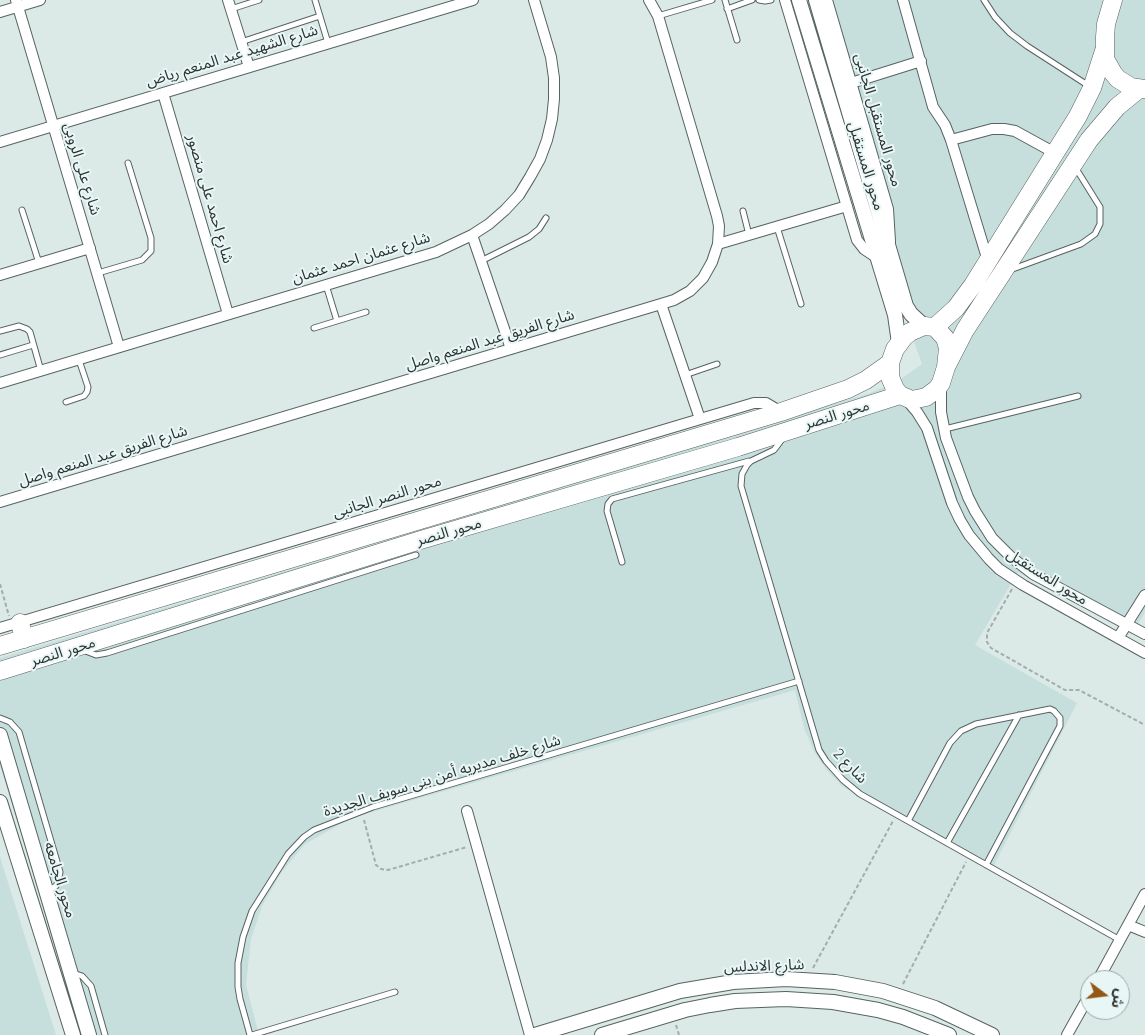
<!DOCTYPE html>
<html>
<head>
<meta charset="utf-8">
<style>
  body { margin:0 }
  #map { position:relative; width:1145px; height:1035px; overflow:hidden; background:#dbe9e7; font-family:Quicksand,"Noto Sans Arabic",sans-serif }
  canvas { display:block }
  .north { position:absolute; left:1080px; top:970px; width:50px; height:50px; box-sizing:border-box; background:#e8f7f5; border:1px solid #9da9a7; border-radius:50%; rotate:105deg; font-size:14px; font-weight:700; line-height:20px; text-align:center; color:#2d3332 }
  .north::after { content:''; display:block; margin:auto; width:18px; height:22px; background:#935817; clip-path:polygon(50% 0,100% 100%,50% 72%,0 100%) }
</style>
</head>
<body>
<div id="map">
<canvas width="1145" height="1035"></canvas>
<div class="north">ش</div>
</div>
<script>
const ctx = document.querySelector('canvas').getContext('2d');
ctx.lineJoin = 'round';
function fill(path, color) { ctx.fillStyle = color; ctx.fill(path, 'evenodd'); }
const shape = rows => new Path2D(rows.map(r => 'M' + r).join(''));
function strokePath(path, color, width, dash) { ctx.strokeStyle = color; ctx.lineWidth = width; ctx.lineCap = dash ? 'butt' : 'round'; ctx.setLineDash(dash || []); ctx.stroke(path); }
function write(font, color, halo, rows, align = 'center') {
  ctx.font = font + ' Quicksand,"Noto Sans Arabic",sans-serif'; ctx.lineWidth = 4; ctx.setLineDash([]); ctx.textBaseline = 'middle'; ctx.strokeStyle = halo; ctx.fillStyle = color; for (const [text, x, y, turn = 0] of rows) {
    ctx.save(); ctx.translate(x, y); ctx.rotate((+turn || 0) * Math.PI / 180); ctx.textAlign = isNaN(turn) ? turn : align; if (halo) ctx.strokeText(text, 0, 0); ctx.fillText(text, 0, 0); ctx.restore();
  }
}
const built = shape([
  [808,0,1145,0,1145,612,1132,634,1018,572,975,645,1077,703,991,871,842,786,826,769,814,751,804,728,795,690,351,818,305,844,281,873,262,906,251,939,246,985,259,1035,82,1035,0,765,0,658,870,393,898,381,922,364,886,265],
  [0,857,56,1035,0,1035]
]);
const path = shape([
  [0,584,9,616],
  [1012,589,987,633,987,642,991,648,1065,690,1079,690,1145,725],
  [364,820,376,865,381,869,388,870,467,847],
  [813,968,893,821],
  [903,984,966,862],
  [676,1025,679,1035]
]);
const lane = shape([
  [315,0,328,43],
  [725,0,737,40],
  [759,0,765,1,771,0],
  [984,0,995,17,1010,33,1027,46,1089,86],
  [231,9,259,0],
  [727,9,752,0],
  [658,16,712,0],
  [241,42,320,16],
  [22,210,39,263],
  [743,211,749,235],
  [777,227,801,304],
  [481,261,529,237,539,229,546,218],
  [1010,270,1081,244,1095,234,1100,224,1100,207,1075,167],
  [98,273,142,260,151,251,151,238,128,163],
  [326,285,337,321],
  [314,328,366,312],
  [0,331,19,326,27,329,30,332,41,371],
  [0,355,33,345],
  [685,375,717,364],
  [66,402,84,396,87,392,88,387,79,360],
  [945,429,1078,396],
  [783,438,774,450,751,461,747,465,742,474,741,486,819,750,826,761,843,780,860,794,1120,940],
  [622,562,607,511,608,504,612,499,749,461],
  [83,650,96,655,107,653,416,555],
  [0,718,10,722,19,732,60,872,58,882,56,886,47,891],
  [908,821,950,743,961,731,976,724,1050,709,1054,711,1060,718,1060,726,986,865],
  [947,843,1019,715],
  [73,973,82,976,91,986,105,1035],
  [250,1035,240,999,238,987,238,963,243,937,252,911,288,854,304,837,314,830,373,807,799,681],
  [252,1035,395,992]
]);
const street = shape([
  [16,0,119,347],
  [228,0,249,67],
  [785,0,857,240,864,249,876,257],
  [827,0,888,209,890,241],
  [903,0,933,107,945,125,951,140,988,261],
  [0,12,40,0],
  [851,83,921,61],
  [163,93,228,314],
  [951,140,992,129,1004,129,1015,131,1055,153],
  [0,142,473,0],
  [472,235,511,349],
  [718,244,847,206],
  [0,275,90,248],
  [661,304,700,419],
  [0,383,436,252,472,235,489,224,505,210,519,195,530,177,540,159,547,140,552,119,554,99,554,78,551,57,534,0],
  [941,384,941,412,946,438,968,497,975,511,992,538,1011,557,1033,574,1145,634],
  [906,399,917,412,927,428,952,503,960,520,969,535,989,559,999,569,1023,585,1145,653],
  [0,502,661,304,674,300,690,291,703,278,712,262,718,244,719,226,717,216,658,16,649,0],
  [0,628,754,403,766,403,781,412],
  [1118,638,1145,595],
  [467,811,530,1035],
  [1128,925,1145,932],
  [1098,980,1145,894],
  [1067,1035,1090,994]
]);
const secondary = shape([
  [799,0,895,315,899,343],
  [816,0,906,306,911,314,924,326],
  [0,735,89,1035],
  [0,802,73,1035],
  [535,1035,680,991,733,982,786,979,835,982,883,991,935,1008,992,1035],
  [602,1035,685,1010,710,1005,735,1001,786,999,833,1002,878,1010,903,1017,949,1035]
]);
const highway = shape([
  [1113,0,1106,24,1105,37,1105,59,1113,73,1118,79,1131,87,1145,89],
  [924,326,935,327,945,338,948,348,946,367,941,383,937,389,926,397,912,400,900,395,895,389,890,377,890,363,895,349,904,337,910,332,924,326],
  [935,327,956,308,973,285,1078,116,1092,88,1104,51],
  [946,367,965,330,1089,140,1117,107,1139,89],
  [20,623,24,639],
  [0,646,781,412,848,389,866,380,890,363],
  [0,671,424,539,738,447,900,395]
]);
const streetNames = [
  ["شارع الشهيد عبد المنعم رياض",232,56,-17],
  ["محور المستقبل الجانبى",878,120,74],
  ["محور المستقبل",866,166,73],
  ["شارع على الروبى",82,169,73],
  ["شارع احمد على منصور",210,199,74],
  ["شارع عثمان احمد عثمان",361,258,-17],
  ["شارع الفريق عبد المنعم واصل",490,340,-17],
  ["محور النصر",837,415,-17],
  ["شارع الفريق عبد المنعم واصل",103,456,-17],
  ["محور النصر الجانبى",387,497,-17],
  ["محور النصر",449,532,-16],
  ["محور المستقبل",1047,577,32],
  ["محور النصر",63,652,-17],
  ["شارع 2",850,766,46],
  ["شارع خلف مديريه أمن بنى سويف الجديدة",442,776,-17],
  ["محور الجامعه",60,880,73],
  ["شارع الاندلس",764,966,-2]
];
fill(built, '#c7dfdc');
strokePath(lane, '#576362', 7);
strokePath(street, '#576362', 12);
strokePath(secondary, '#576362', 16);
strokePath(highway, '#576362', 19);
strokePath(path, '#a2adac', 2, [4, 2.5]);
strokePath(lane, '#fff', 5);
strokePath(street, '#fff', 10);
strokePath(secondary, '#fff', 14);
strokePath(highway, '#fff', 18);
write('15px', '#2d3332', '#e8f7f5', streetNames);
</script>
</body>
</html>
